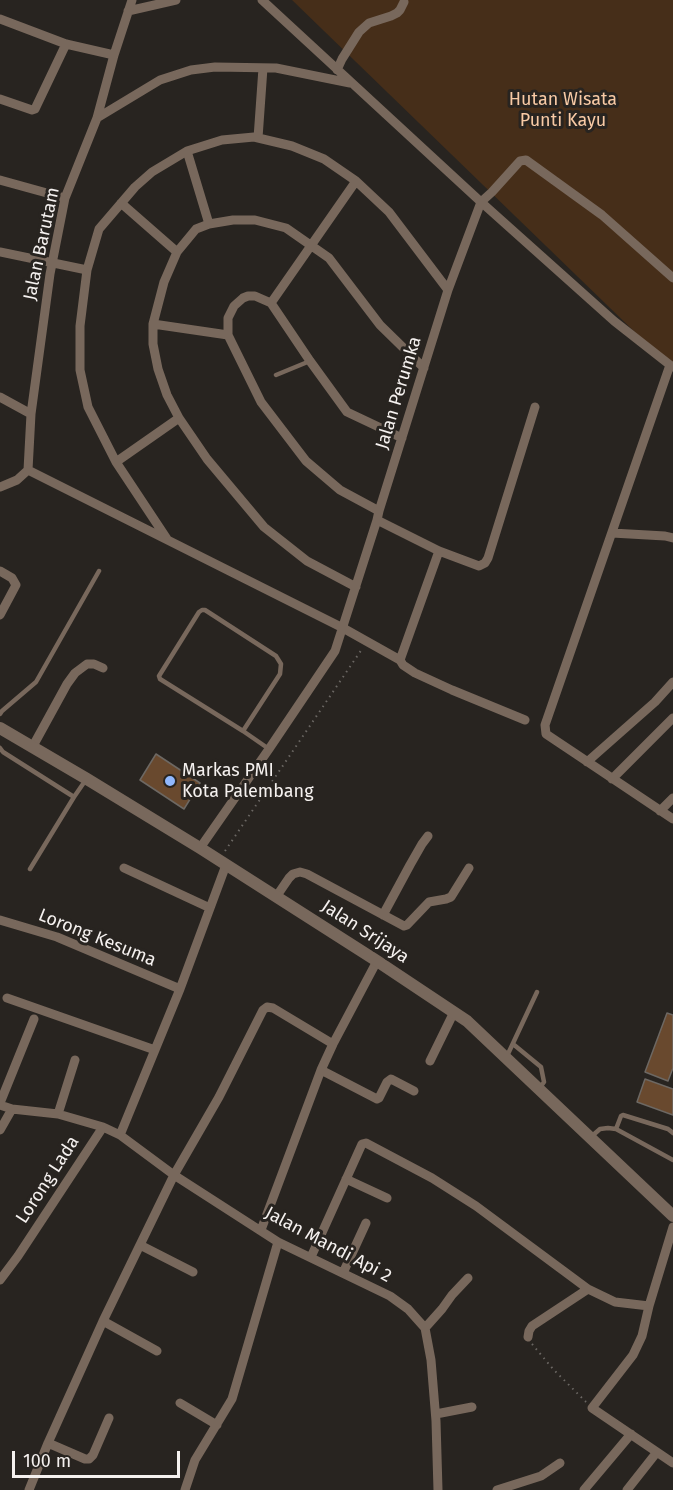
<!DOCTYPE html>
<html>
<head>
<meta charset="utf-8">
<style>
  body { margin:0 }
  #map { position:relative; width:673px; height:1490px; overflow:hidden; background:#282420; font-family:"Fira Sans",sans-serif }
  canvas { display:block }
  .scale { position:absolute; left:12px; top:1451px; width:168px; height:27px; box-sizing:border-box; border:3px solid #f5f1ef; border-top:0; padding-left:8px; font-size:18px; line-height:21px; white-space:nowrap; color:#f5f1ef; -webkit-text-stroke:4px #282420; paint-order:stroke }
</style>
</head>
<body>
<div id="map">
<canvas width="673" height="1490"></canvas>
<div class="scale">100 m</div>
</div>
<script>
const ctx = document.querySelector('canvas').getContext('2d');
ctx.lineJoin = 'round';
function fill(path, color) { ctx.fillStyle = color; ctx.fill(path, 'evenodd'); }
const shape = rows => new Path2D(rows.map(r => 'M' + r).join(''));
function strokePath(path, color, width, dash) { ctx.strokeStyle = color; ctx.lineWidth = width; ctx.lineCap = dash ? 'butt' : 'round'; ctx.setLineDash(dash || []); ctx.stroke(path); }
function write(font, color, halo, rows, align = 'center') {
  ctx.font = font + ' "Fira Sans",sans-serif'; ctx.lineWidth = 6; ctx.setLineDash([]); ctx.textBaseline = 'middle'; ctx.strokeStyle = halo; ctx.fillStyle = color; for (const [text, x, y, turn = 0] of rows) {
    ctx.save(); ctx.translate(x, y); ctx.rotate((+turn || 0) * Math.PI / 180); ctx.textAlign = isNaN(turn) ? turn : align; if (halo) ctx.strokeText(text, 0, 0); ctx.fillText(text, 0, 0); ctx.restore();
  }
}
const green = shape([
  [292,0,673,0,673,369]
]);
const building = shape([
  [156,754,200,783,184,809,140,780,156,754],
  [667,1013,673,1015,673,1068,668,1081,645,1072,667,1013],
  [645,1079,673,1089,673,1115,637,1102,645,1079]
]);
const path = shape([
  [225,851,362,649],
  [532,1344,553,1369,586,1402]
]);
const service = shape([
  [276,375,310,361],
  [0,714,2,711,36,682,99,571],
  [243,731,280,674,281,664,276,656,205,610,202,610,199,612,159,676,160,679,243,731,269,749],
  [0,748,3,752,74,797],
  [30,869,74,797,85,781],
  [513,1044,541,1067,544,1082,539,1089],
  [507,1056,537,992],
  [673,1133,668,1129,623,1115,621,1116,616,1129,673,1160],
  [592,1136,600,1129,608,1128,616,1129]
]);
const minor = shape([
  [128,11,176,0],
  [0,19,66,44,114,55],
  [337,70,342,59,359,32,369,23,391,16,397,13,400,10,404,2],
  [0,99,32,110,35,109,66,44],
  [97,118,160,80,191,70,215,67,276,68,350,83],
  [258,138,263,68],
  [187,151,209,224],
  [0,180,65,198],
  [121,203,177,252],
  [0,252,87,270],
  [271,303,356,181],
  [153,324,228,335],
  [670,365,614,321,481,202,492,192,520,161,526,160,602,215,673,278],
  [673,367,670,365,545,725,546,734,673,819],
  [0,397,31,414],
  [116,462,179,418],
  [28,470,343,628,400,660,403,665,415,673,452,690,525,720],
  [0,487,17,480,28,470,31,414,50,274,65,198,97,118,114,55,132,0],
  [379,511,340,490,306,461,261,402,228,335,228,318,234,306,243,298,248,296,255,296,271,303,310,361,347,412,402,438],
  [377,520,439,551,479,566,485,563,488,558,535,407],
  [612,533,665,536,673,538],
  [167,539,116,462,88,407,80,370,80,326,87,270,99,229,135,187,152,172,187,151,222,140,254,137,292,146,324,159,356,181,389,212,448,290],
  [0,571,12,578,16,585,0,615],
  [356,587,307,561,264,527,207,459,179,418,167,395,158,369,153,344,153,324,164,282,177,252,196,229,209,224,233,220,255,220,286,228,329,258,380,325,424,368],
  [400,660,439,551],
  [33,746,67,684,75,673,87,664,94,664,103,668],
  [587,762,655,702,673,682],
  [612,779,673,718],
  [660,811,673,798],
  [200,848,269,749,335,651,377,520,379,511,448,290,481,202,262,0],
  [124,868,210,908],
  [276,897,289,878,293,874,300,872,307,874,404,926,407,925,429,902,446,899,451,897,469,868],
  [383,915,410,865,422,844,428,836],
  [0,920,57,937,180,989],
  [7,998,155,1050],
  [430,1061,454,1012],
  [321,1070,377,1099,379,1098,387,1082,391,1079,414,1091],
  [0,1103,34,1019],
  [0,1105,12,1109,58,1114,103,1127,120,1135,174,1175,278,1242,390,1296,408,1309,425,1328,431,1360,436,1421,438,1490],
  [58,1114,75,1060],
  [0,1130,12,1109],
  [120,1135,180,989,226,865],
  [346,1179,387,1198],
  [261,1230,321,1070,333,1044,377,961],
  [140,1245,193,1272],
  [311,1257,362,1144,366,1143,432,1178,476,1206,588,1289],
  [343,1273,366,1223],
  [0,1280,18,1256,103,1127],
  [649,1306,642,1336,633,1355,592,1408,673,1463],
  [103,1321,157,1351],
  [425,1328,442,1309,452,1295,468,1278],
  [528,1337,529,1331,532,1326,588,1289,615,1302,649,1306,673,1227],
  [180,1403,217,1425],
  [436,1414,472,1407],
  [48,1443,85,1459,89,1459,93,1455,109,1418],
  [29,1490,48,1443,103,1321,174,1175,219,1097,263,1010,267,1007,273,1008,333,1044],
  [185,1490,195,1460,232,1399,278,1242],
  [497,1490,541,1476,560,1463],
  [584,1490,631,1434],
  [627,1490,657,1452]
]);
const tertiary = shape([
  [0,728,87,779,200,848,377,961,467,1021,673,1216]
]);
const markers = [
  [170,781,6,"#91b8fd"]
];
const parkNames = [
  ["Hutan Wisata",563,100],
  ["Punti Kayu",563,121]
];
const streetNames = [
  ["Jalan Barutam",42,244,-78],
  ["Jalan Perumka",399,393,-73],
  ["Jalan Srijaya",365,932,33],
  ["Lorong Kesuma",97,938,22],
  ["Lorong Lada",48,1180,-57],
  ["Jalan Mandi Api 2",328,1245,28]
];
const poiNames = [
  ["Markas PMI",182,771],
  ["Kota Palembang",182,792]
];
fill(green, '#462e19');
fill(building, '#69492e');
strokePath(building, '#6d6863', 1.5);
strokePath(path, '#6b6763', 2, [1.5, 4.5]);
strokePath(service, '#78685c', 4.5);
strokePath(minor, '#78685c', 9);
strokePath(tertiary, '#78685c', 12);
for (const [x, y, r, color] of markers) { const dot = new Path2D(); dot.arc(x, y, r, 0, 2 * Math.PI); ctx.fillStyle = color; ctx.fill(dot); strokePath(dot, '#282420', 2); }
write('18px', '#f8caa5', '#282420', parkNames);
write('18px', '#f5f1ef', '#282420', streetNames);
write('18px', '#f5f1ef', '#282420', poiNames, 'left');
</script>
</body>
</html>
